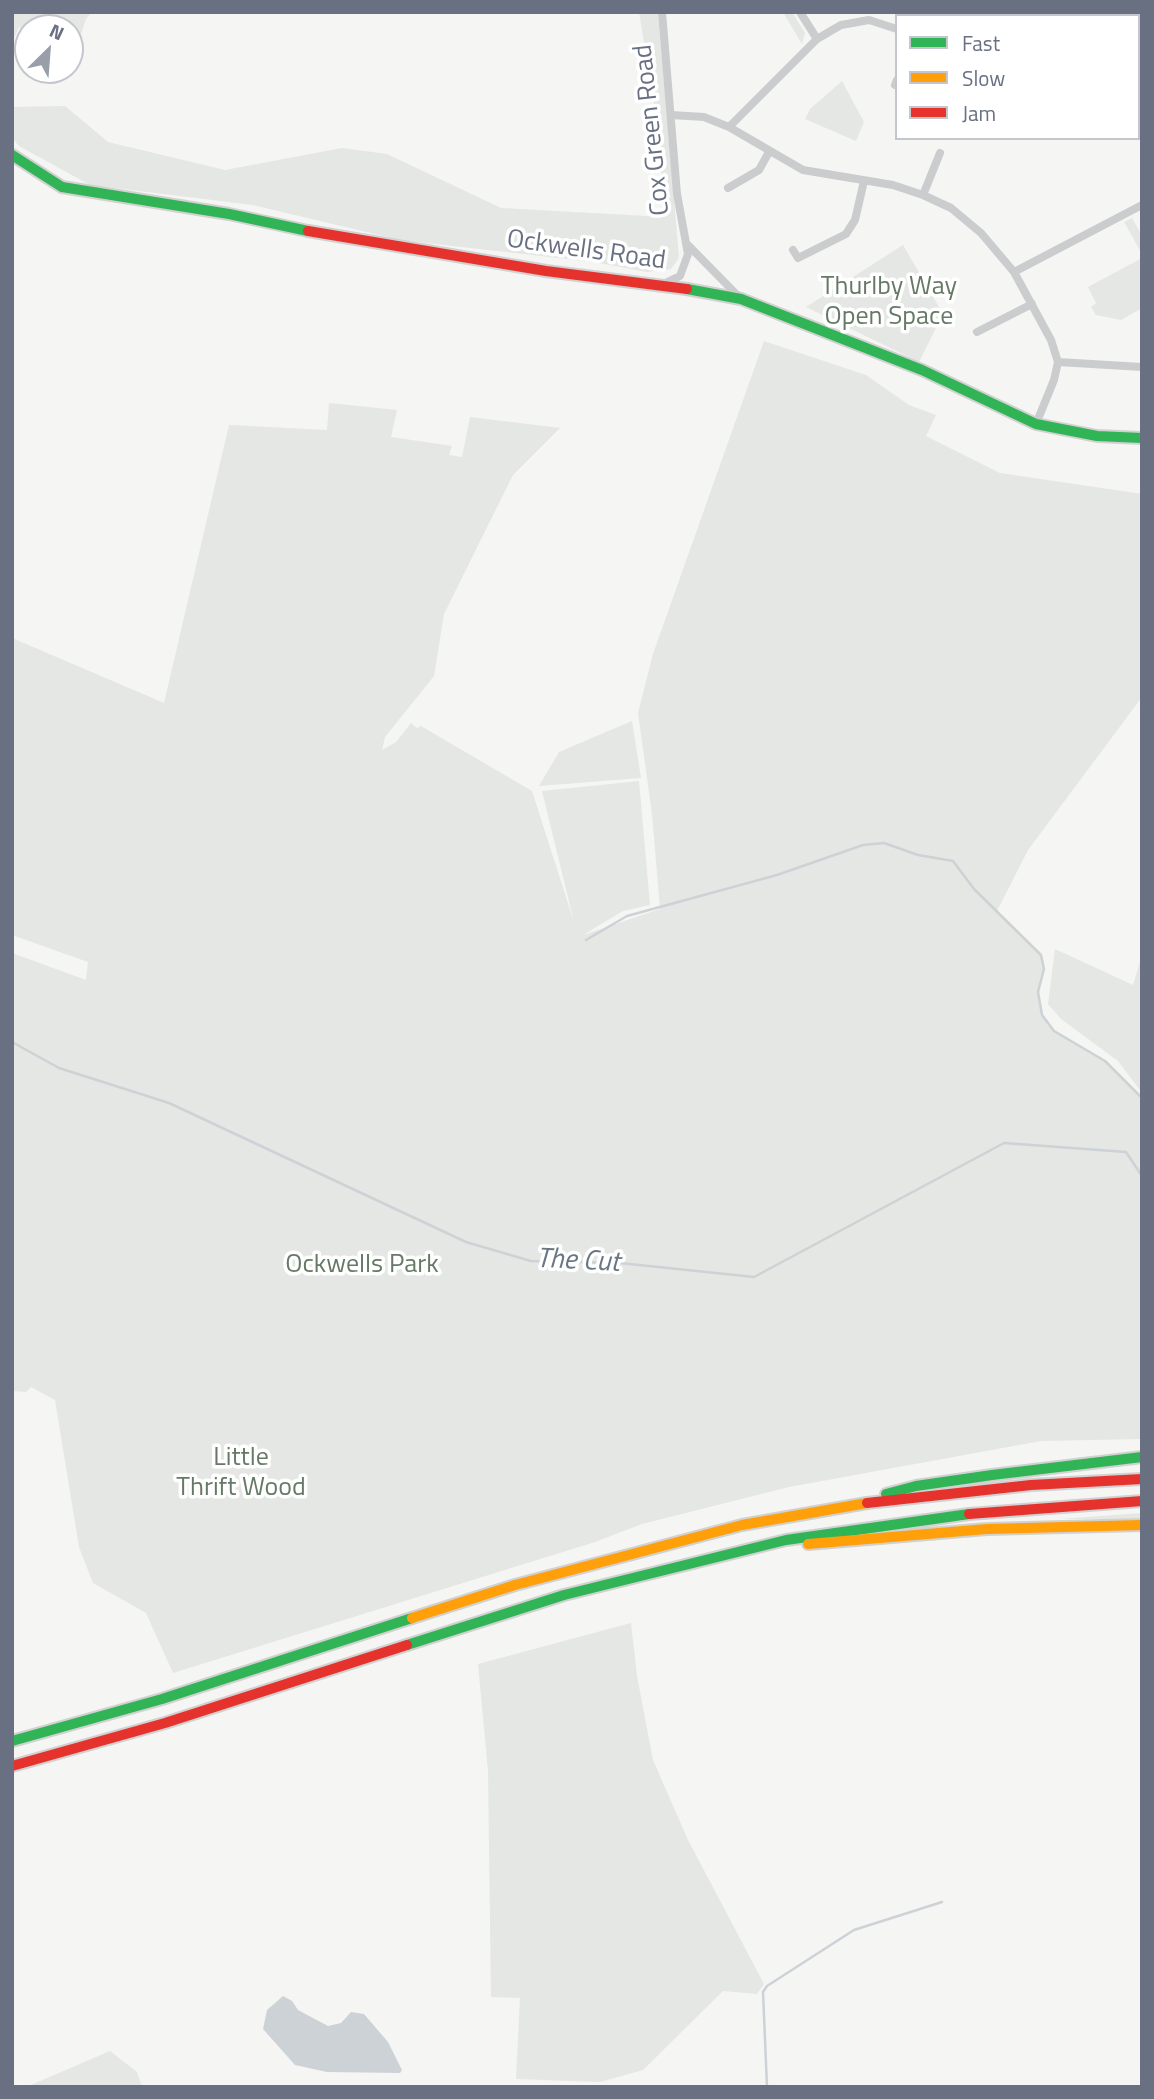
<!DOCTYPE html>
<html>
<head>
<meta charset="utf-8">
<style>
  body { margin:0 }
  #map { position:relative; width:1154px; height:2099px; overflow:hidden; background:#f5f5f4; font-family:"Titillium Web",sans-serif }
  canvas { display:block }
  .frame { position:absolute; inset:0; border:14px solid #687081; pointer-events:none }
  .legend { position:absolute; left:895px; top:14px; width:245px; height:126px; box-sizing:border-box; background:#fff; border:2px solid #c3c6cd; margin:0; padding:9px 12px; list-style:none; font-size:21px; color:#687081 }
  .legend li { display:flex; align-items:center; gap:14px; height:35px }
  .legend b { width:35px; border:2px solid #c3c6cd }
  .north { position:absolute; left:14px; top:14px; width:70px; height:70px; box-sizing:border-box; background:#fff; border:2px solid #c3c6cd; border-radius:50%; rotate:25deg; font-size:19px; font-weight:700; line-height:28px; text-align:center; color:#687081 }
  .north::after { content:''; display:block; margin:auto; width:24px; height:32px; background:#999fa9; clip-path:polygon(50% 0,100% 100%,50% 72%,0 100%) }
</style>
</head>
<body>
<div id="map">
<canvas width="1154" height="2099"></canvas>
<div class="frame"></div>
<ul class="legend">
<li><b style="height:9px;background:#30b455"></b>Fast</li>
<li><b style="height:9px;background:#ff9f0a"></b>Slow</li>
<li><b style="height:9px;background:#e5322d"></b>Jam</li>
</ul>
<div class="north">N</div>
</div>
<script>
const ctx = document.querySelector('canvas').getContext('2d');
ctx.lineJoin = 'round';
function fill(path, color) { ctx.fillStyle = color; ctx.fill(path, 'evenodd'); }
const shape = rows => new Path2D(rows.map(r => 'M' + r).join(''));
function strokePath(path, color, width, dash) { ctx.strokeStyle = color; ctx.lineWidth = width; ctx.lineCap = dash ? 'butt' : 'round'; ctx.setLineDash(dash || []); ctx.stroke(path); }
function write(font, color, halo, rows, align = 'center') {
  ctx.font = font + ' "Titillium Web",sans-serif'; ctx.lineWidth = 7; ctx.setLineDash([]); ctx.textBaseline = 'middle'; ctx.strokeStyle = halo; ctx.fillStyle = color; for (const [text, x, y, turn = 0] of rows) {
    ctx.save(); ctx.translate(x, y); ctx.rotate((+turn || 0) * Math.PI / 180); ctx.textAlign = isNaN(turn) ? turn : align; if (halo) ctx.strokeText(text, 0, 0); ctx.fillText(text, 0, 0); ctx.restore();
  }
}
const green = shape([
  [12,12,92,12,86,19,73,58,70,57,70,28,28,28,28,32,19,27,12,43],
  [639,12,658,12,679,258,671,269,647,272,594,262,400,240,253,205,90,185,19,146,12,138,12,107,65,106,108,142,225,170,342,148,387,154,501,208,665,217,657,122],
  [783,12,792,12,805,33,802,44],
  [842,81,864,122,856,141,805,119,810,109],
  [1132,218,1142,236,1142,254,1124,222],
  [903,245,943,314,919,362,806,307],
  [1142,258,1142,308,1121,320,1096,315,1091,307,1096,303,1088,287],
  [764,341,866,375,909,405,936,415,926,436,1000,473,1142,494,1142,697,1028,850,997,911,1041,955,1044,969,1038,992,1042,1015,1053,1031,1105,1061,1142,1098,1142,1439,1041,1441,789,1487,642,1524,595,1542,173,1673,146,1613,93,1583,79,1547,55,1400,31,1387,26,1392,12,1391,12,953,86,980,88,962,12,935,12,638,164,703,229,425,327,430,329,403,397,410,391,437,452,446,449,455,462,457,470,417,560,428,513,475,444,614,434,676,385,737,382,750,396,742,411,723,417,728,421,726,532,791,574,922,542,791,639,781,650,905,623,911,583,935,660,909,652,814,638,713,653,654],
  [632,721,641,778,539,786,559,752],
  [1055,949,1133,985,1142,955,1142,1093,1118,1061,1061,1019,1048,1004],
  [1142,1513,1142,1519,1060,1519],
  [631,1623,637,1676,653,1760,688,1840,764,1984,757,1994,723,1991,643,2070,600,2082,516,2079,520,1998,491,1997,488,1771,478,1664],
  [110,2051,137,2072,142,2087,26,2087]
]);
const water = shape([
  [283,1996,292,2001,298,2010,328,2026,341,2023,351,2012,364,2014,388,2042,402,2070,400,2073,327,2072,295,2065,263,2029,267,2010]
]);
const stream = shape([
  [586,940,627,916,777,875,863,845,884,843,918,855,953,861,974,889,1041,955,1044,969,1038,992,1042,1015,1054,1031,1105,1061,1142,1098],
  [12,1042,59,1068,169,1103,466,1242,531,1261,620,1263,754,1277,1004,1143,1126,1152,1142,1176],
  [767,2087,763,1992,767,1986,854,1930,942,1902]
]);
const street = shape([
  [662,12,677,194,688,254,680,276,665,283],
  [800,12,817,39],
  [1022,16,1026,12],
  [895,85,897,80],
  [671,115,704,117,729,127,803,170,893,185,923,195,951,208,981,233,1014,272,1051,340,1058,362,1054,380,1036,424],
  [729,127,817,39,841,25,869,20,897,29],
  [1138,131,1142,136],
  [728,188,759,170,769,152],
  [923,195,940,153],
  [687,244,741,299],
  [793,250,798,258,846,234,855,220,864,181],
  [1014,272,1142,205],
  [977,332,1032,304],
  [1058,362,1142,367]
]);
const fast = shape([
  [12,155,62,187,229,214,308,231],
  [687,289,741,299,922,370,1036,424,1097,436,1142,438],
  [886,1494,916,1486,992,1475,1142,1457],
  [407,1645,564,1595,786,1540,969,1514],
  [12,1741,162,1699,412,1618]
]);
const slow = shape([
  [808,1544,987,1529,1142,1525],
  [412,1618,515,1585,742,1525,867,1503]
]);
const jam = shape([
  [308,231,546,271,687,289],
  [867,1503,1031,1485,1142,1479],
  [969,1514,1142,1501],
  [12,1766,165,1723,407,1645]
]);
const streetNames = [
  ["Cox Green Road",653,130,-96],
  ["Ockwells Road",586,251,8]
];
const parkNames = [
  ["Thurlby Way",889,288],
  ["Open Space",889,318],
  ["Ockwells Park",362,1266],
  ["Little",241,1459],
  ["Thrift Wood",241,1489]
];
const waterNames = [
  ["The Cut",578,1262,3]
];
fill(green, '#e4e7e3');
fill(water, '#cdd2d6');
strokePath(stream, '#cdd2d6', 2.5);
strokePath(fast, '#d1d1d2', 14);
strokePath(slow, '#d1d1d2', 14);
strokePath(jam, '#d1d1d2', 14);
strokePath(street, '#cbcccd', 8);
strokePath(fast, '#30b455', 10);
strokePath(slow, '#ff9f0a', 10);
strokePath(jam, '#e5322d', 10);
write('26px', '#687081', '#fff', streetNames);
write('26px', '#667966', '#fff', parkNames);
write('italic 28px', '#697785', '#fff', waterNames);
</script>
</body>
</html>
